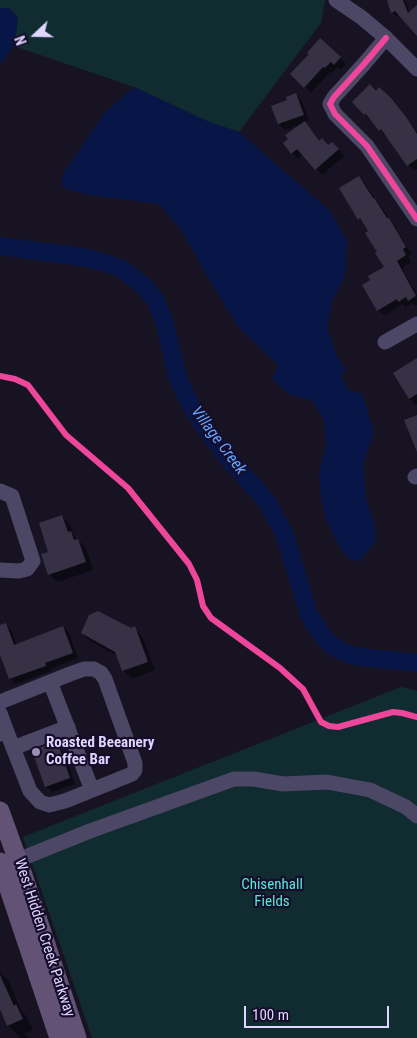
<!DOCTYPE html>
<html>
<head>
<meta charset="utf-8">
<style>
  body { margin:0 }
  #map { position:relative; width:417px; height:1038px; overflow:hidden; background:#181323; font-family:"Roboto Condensed",sans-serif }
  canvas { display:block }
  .north { position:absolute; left:10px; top:10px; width:50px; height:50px; -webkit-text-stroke:4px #150d29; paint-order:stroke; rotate:249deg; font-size:14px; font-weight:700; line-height:20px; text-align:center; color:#dfd5ff }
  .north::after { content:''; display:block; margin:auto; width:18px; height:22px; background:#dfd5ff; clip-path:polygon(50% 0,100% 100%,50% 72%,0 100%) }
  .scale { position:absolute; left:244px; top:1006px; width:145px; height:22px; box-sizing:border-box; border:2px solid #dfd5ff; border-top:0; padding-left:6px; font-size:15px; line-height:18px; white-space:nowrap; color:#dfd5ff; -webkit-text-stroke:4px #150d29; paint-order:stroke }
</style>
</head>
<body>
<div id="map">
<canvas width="417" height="1038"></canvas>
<div class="north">N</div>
<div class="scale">100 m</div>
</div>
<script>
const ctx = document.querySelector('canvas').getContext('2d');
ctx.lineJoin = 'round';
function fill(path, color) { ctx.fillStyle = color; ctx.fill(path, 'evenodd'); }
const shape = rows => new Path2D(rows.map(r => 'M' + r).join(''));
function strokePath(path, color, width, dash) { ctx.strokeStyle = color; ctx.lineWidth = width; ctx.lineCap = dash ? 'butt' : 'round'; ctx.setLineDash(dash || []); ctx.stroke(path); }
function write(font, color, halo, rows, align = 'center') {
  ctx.font = font + ' "Roboto Condensed",sans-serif'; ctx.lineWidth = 4.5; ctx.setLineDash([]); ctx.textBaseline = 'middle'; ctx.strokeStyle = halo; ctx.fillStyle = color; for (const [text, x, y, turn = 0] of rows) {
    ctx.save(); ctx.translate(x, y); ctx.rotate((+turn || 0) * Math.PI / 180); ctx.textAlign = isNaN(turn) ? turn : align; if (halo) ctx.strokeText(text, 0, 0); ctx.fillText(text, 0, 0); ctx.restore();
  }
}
const green = shape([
  [0,0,325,0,321,23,239,132,209,122,134,87,14,46,18,18,9,8,0,8],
  [401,687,417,691,417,1038,92,1038,23,837]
]);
const water = shape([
  [0,8,9,8,18,18,14,46,0,64],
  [134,87,209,122,239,132,330,211,347,240,345,276,332,301,327,327,336,354,345,370,341,376,349,391,362,393,374,432,363,464,366,499,375,525,375,543,359,561,350,560,340,548,326,520,321,498,319,473,326,445,324,421,313,401,288,394,272,379,278,365,238,327,203,269,181,229,159,204,90,195,69,190,61,185,64,172,105,112]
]);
const shadow = shape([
  [388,0,405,0,410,13,417,6,417,34,399,15,396,16,392,12],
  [340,58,346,64,341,70,338,67,331,73,330,72,311,93,292,74],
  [376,92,396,106,417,132,417,169,414,171,386,136,353,102],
  [296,94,302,101,309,121,305,122,320,142,338,149,344,156,322,175,303,155,298,159,292,153,301,124,285,130,279,124,288,101],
  [359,177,365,183,376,201,394,225,411,254,408,256,411,262,402,268,417,295,417,305,415,306,412,303,405,307,403,304,384,316,378,310,372,281,385,267,370,231,359,219],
  [417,358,417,404,416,405,410,399,394,373],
  [62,517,70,525,74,536,86,548,93,570,58,582,49,574,50,552],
  [6,625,12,631,17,646,63,627,69,633,78,658,50,669,51,671,16,684,10,679,0,652,0,627],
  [134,628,142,636,155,670,132,679,124,671,118,656,90,641,82,633],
  [56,743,62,749,75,784,52,792,46,786],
  [0,972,8,980,22,1012,27,1017,33,1030,24,1034,28,1038,17,1038,20,1037,8,1025,0,1006]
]);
const river = shape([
  [0,246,89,258,120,268,144,286,156,301,164,321,177,376,188,400,201,422,228,458,268,503,284,533,309,615,324,638,335,648,353,656,417,663]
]);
const building = shape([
  [387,0,403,0,408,13,417,5,417,36,395,11,391,13],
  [320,38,341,57,334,65,331,62,325,68,323,67,304,88,290,74,309,54,307,53],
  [370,84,376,91,379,87,391,98,406,117,417,134,417,159,407,166,381,129,379,131,366,114,364,115,352,102],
  [296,93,304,115,278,124,271,106,287,100,286,97],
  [305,121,319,141,322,138,328,145,332,142,339,149,315,170,297,149,291,154,283,143,288,139,285,135],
  [359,176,373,198,374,198,387,218,389,218,406,247,403,249,406,255,397,261,416,296,408,301,406,297,398,302,397,299,377,311,362,285,370,280,368,276,384,267,375,253,377,252,365,233,368,231,360,218,358,220,339,188],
  [417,358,417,394,409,399,393,373],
  [417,415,417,452,404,420],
  [62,515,68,532,71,531,74,540,78,539,86,562,48,575,41,554,48,552,39,523],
  [98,611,131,628,135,626,148,662,122,671,115,652,81,633,89,615],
  [6,623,14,645,63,626,73,653,45,663,46,666,9,679,0,655,0,625],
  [57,741,70,778,45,787,32,751],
  [0,975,14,1006,16,1004,23,1019,7,1026,0,1009]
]);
const minor = shape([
  [336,0,361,17,386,38,417,69],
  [386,38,364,64,334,97,330,104,335,114,367,146,417,219],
  [385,342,417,324],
  [415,477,417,476],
  [0,491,12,496,33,561,27,569,19,571,0,570],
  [50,682,92,790],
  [0,702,70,674,84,669,94,669,101,673,105,679,135,763,135,770,132,774,65,801,49,805,40,802,30,791,7,732],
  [0,713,7,732,0,734],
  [13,748,68,727],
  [18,860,90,831,234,779,254,779,283,784,327,782,370,790,406,807,417,816]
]);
const major = shape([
  [0,811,23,875,77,1038],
  [0,862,59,1038]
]);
const cycleway = shape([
  [386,38,364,64,334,97,330,104,335,114,367,146,417,219],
  [0,376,15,379,28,385,66,435,128,488,189,564,197,580,203,606,211,618,280,668,303,689,321,722,329,726,338,727,393,712,402,713,417,717]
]);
const markers = [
  [36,752,5,"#9991b2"]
];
const poiNames = [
  ["Roasted Beeanery",46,743],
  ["Coffee Bar",46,760]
];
const parkNames = [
  ["Chisenhall",272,885],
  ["Fields",272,902]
];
const streetNames = [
  ["West Hidden Creek Parkway",44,938,72]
];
const waterNames = [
  ["Village Creek",218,441,53]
];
fill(green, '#102c31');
fill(water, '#071646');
fill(shadow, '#0007');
strokePath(river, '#071646', 18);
fill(building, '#373145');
strokePath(minor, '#4c4764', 15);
strokePath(major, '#625274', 19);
strokePath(cycleway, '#ed469a', 6);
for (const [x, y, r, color] of markers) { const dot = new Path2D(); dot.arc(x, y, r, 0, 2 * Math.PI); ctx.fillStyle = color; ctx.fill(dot); strokePath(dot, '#150d29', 2); }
write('bold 15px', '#dfd5ff', '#150d29', poiNames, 'left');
write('15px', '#54ecd8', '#150d29', parkNames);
write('15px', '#dfd5ff', '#150d29', streetNames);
write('italic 16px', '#63a4ff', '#150d29', waterNames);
</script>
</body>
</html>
